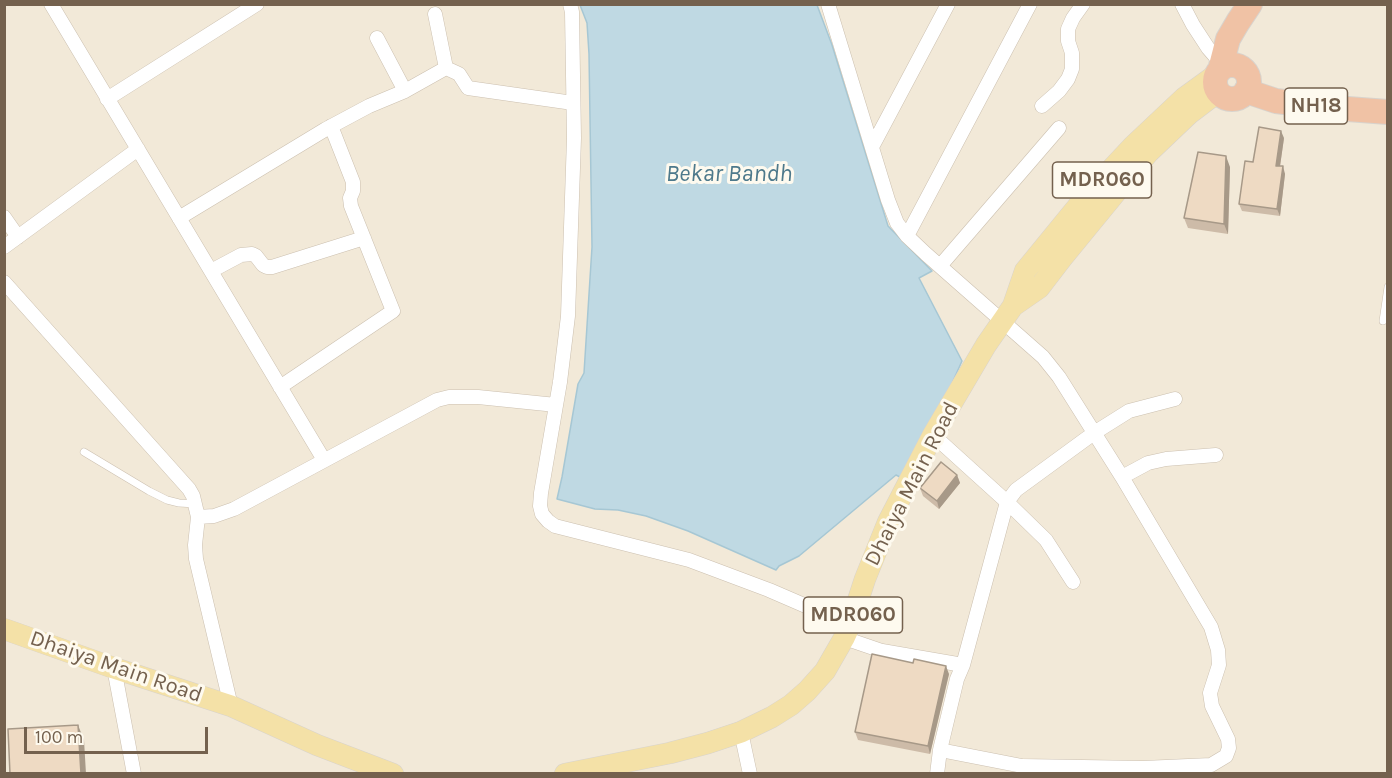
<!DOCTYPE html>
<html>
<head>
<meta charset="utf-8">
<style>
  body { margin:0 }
  #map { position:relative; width:1392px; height:778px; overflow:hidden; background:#fbf6e9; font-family:Karla,sans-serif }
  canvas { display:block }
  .frame { position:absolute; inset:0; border:6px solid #74614e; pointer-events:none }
  .scale { position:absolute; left:24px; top:727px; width:184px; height:27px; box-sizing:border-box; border:3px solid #74614e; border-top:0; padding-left:8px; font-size:18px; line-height:21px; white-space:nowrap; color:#74614e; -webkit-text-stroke:4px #fefaef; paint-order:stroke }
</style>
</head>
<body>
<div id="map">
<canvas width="1392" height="778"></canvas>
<div class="frame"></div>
<div class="scale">100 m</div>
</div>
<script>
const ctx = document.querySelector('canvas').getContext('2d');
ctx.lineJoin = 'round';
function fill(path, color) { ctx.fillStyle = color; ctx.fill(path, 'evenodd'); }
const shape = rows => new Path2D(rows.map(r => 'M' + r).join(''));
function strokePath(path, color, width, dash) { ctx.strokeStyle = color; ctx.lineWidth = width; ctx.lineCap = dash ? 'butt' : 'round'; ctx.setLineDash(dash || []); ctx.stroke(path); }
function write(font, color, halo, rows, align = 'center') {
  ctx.font = font + ' Karla,sans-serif'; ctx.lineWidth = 6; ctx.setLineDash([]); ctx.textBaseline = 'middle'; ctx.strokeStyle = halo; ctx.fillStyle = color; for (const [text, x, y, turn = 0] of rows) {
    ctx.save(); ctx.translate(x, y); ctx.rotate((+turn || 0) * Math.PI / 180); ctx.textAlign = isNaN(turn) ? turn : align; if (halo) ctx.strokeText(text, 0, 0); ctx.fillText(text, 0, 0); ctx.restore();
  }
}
const residential = shape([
  [5,5,1387,5,1387,773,5,773]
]);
const water = shape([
  [580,5,817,5,832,45,888,226,932,271,919,278,962,361,927,439,902,478,896,475,799,556,779,566,776,570,688,531,646,516,618,510,595,509,557,499,562,477,578,384,584,373,592,247,589,54,587,23,580,5]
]);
const lane = shape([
  [1383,321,1388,287],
  [84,452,149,491,167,500,179,503,196,504]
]);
const street = shape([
  [51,4,324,460],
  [570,4,572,12,574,138,568,316,560,382,541,493,540,506,542,514,548,521,555,526,689,560,769,590,850,625],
  [828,4,888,200,897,223,907,236,926,254,1043,357,1059,377,1122,477,1211,627,1218,650,1219,665,1210,693,1212,706,1228,739,1229,748,1226,756,1211,765,1143,768,1022,766,940,750],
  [1182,4,1193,25,1208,48,1221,63],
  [377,38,405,91],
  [446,68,459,74,468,88,573,103],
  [107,99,257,4],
  [1042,106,1059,91,1068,79,1072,69,1072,53,1068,41,1068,29,1073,18,1083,4],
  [872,147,948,4],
  [4,217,18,237],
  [179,218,326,129,369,106,405,91,446,68,435,14],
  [907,236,1030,4],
  [4,247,138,149],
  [940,266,1059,128],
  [211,271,241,255,252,254,256,256,263,265,267,267,272,267,364,238],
  [4,282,189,489,193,496,198,517,195,545,196,559,231,706],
  [280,387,393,311,351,206,350,198,353,191,353,182,331,126],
  [933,435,1007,502,1046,540,1073,582],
  [1122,477,1148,463,1166,459,1216,455],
  [198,517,214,516,234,509,437,400,449,397,478,397,556,405],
  [844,638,882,651,963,665],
  [114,668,134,774],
  [741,732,750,774],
  [937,774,940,750,957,679,963,665,1007,502,1016,490,1094,433,1129,411,1175,399]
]);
const primary = shape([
  [1013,306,1039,288,1062,258,1148,153,1189,114,1218,92],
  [4,629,114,668,231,706,317,745,393,774],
  [565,774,670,753,708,743,741,732,772,717,791,705,807,691,825,671,844,638,850,625,865,579,888,522,933,435,986,345,1013,306,1025,271,1088,194,1133,146,1184,98,1217,74]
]);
const highway = shape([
  '1215 82a17 17 0 1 1 34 0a17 17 0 1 1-34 0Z',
  [1220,70,1228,39,1238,22,1250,4],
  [1246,91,1276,101,1334,108,1388,112]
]);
const wall = shape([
  [1284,138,1280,166,1285,174,1280,216,1242,211,1239,204],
  [1230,167,1228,234,1188,228,1184,218],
  [957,475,960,483,939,509,923,496,920,488],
  [949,674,930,754,858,740,855,732]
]);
const shadedWall = shape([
  [1281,131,1284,138,1279,173,1276,166],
  [1226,156,1230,167,1228,234,1224,224],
  [1283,166,1285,174,1280,216,1277,209],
  [957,475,960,483,939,509,937,501],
  [946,666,949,674,930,754,928,746],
  [78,725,84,740,86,774,81,774]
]);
const building = shape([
  [1259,127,1281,131,1276,166,1283,166,1277,209,1239,204,1245,161,1253,162,1259,127],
  [1198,152,1226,156,1224,224,1184,218,1198,152],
  [941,462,957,475,937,501,920,488,941,462],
  [872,654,913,663,914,659,946,666,928,746,855,732,872,654],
  [78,725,81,774,10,774,8,729,78,725]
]);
const shields = [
  [1316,106,63],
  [1102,180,99],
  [853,615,99]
];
const shieldNames = [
  ["NH18",1316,106],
  ["MDR060",1102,180],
  ["MDR060",853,615]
];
const streetNames = [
  ["Dhaiya Main Road",912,484,-63],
  ["Dhaiya Main Road",116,667,19]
];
const waterNames = [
  ["Bekar Bandh",729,174]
];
fill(residential, '#f2e9d8');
fill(water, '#bfd9e3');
strokePath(water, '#a6c7d4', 1.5);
strokePath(lane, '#ccc0b0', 8);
strokePath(street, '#ccc0b0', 15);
strokePath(primary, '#d8d3cd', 22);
strokePath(highway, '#d8d3cd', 26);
strokePath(lane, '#fff', 7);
strokePath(street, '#fff', 14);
strokePath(primary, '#f4e1a7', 21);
strokePath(highway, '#f0c2a5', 24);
fill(wall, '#cdbba8');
fill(shadedWall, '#a79988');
fill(building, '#eedac3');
strokePath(building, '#a79988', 1.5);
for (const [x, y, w] of shields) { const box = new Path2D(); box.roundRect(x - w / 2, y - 18, w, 36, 4.5); ctx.fillStyle = '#fefaef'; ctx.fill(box); strokePath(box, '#74614e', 1.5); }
write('bold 21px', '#74614e', null, shieldNames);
write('22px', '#74614e', '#fefaef', streetNames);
write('italic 24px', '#4d798b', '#fefaef', waterNames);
</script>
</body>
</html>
